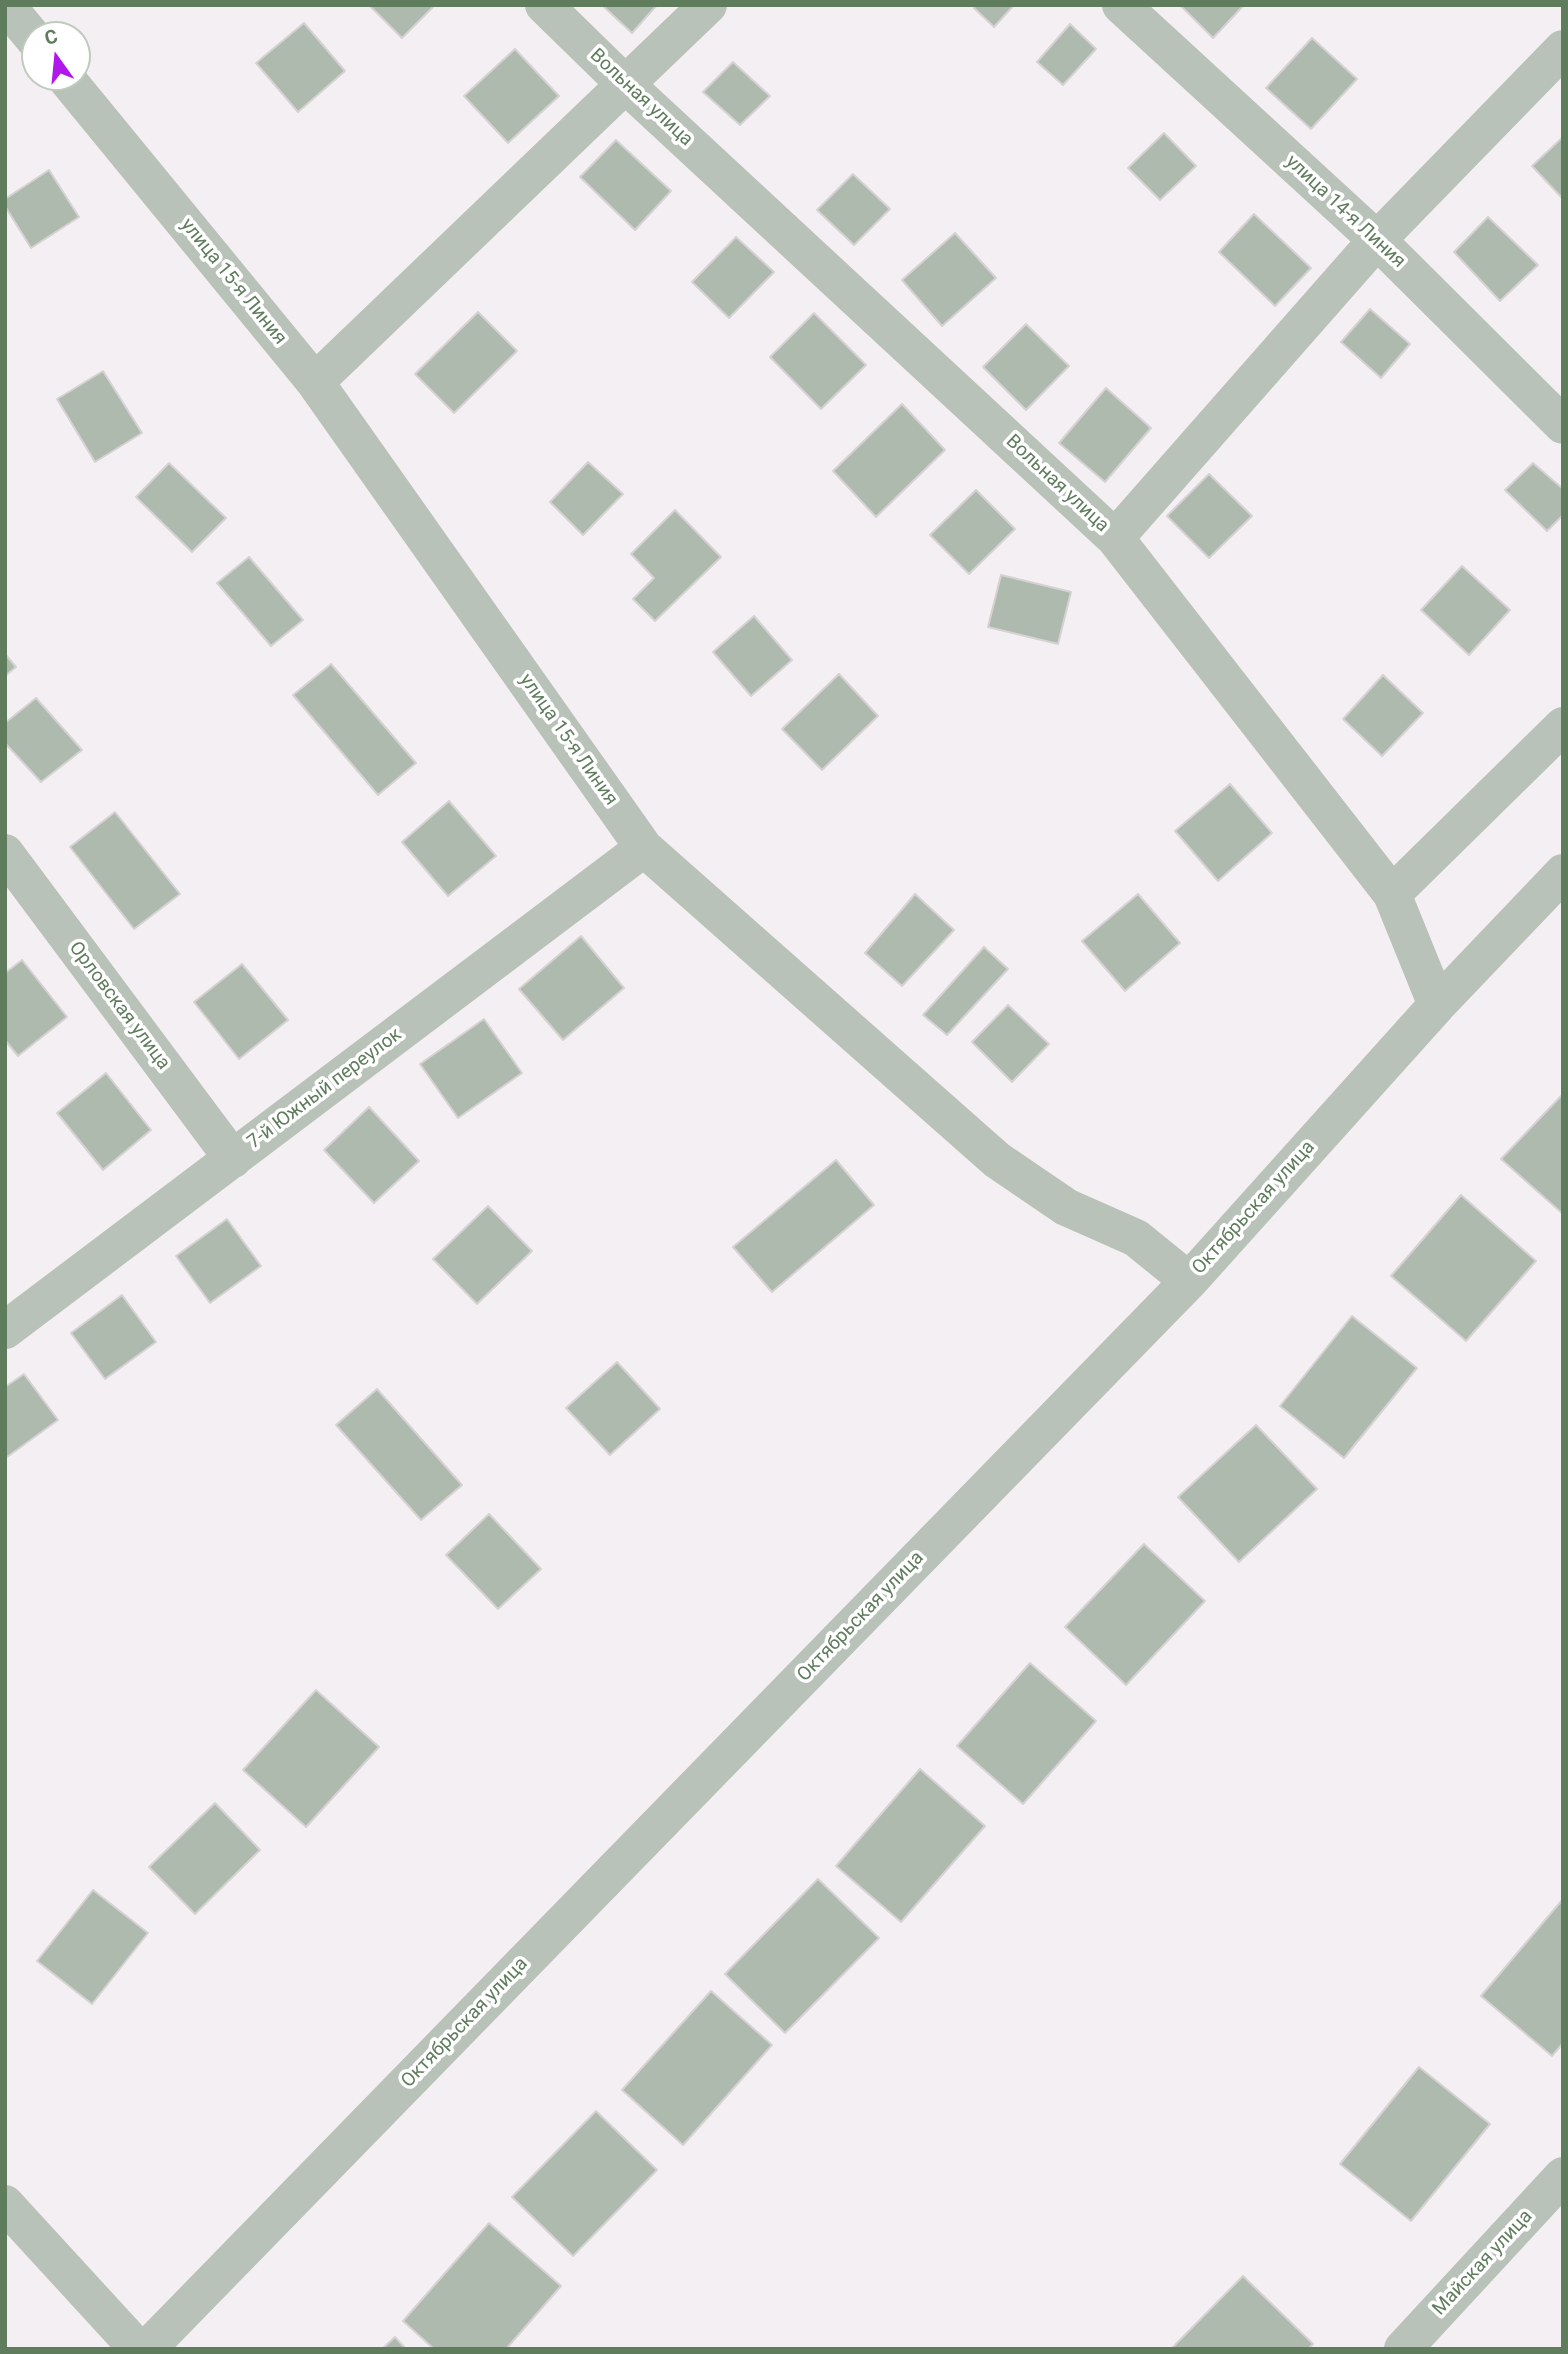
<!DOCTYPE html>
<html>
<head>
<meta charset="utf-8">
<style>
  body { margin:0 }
  #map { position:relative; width:1568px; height:2354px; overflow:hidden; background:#f4eff2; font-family:Roboto,sans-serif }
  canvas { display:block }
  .frame { position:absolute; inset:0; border:7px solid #5f7c5d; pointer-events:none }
  .north { position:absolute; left:21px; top:21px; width:70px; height:70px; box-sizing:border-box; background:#fff; border:2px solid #bfcbbe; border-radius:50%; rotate:345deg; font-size:19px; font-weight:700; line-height:28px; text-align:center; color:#5f7c5d }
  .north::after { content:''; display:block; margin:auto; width:24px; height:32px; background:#b116ed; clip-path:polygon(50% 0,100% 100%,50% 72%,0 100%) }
</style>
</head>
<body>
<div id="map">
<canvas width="1568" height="2354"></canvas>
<div class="frame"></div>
<div class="north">С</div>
</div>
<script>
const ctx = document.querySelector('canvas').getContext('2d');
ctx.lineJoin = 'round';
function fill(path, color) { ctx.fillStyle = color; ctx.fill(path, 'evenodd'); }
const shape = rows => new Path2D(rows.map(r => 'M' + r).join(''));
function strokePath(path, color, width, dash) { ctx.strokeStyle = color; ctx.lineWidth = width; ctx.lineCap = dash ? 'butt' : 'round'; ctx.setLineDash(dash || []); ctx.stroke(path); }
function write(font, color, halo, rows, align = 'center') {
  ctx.font = font + ' Roboto,sans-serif'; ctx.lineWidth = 7; ctx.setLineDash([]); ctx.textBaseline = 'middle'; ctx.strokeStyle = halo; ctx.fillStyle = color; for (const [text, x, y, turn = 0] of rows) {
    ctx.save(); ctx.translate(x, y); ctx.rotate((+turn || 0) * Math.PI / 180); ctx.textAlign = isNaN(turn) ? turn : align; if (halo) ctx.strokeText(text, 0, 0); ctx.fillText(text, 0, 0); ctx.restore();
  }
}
const building = shape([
  [369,5,435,5,402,38,369,5],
  [602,5,657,5,632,33,602,5],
  [976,5,1014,5,994,27,974,8,976,5],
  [1180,5,1244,5,1213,38,1180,5],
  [304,23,345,71,298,112,256,63,304,23],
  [1070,24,1096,49,1063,85,1037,62,1070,24],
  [1312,38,1357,79,1311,129,1266,88,1312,38],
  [515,49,559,96,508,143,464,96,515,49],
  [733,62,770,96,740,125,703,92,733,62],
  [1164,133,1196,166,1160,200,1128,168,1164,133],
  [1563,137,1563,199,1532,166,1563,137],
  [616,140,671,191,635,230,580,177,616,140],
  [49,170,79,217,31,248,5,206,5,199,49,170],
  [853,174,890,209,854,245,817,210,853,174],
  [1254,214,1311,268,1275,306,1219,252,1254,214],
  [1488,217,1538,265,1500,301,1454,252,1488,217],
  [955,233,996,278,942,326,902,280,955,233],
  [736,237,774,272,729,318,692,282,736,237],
  [1370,309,1410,344,1381,378,1341,342,1370,309],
  [478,312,517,351,454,413,415,374,478,312],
  [814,313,866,365,821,409,770,357,814,313],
  [1026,324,1069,366,1026,410,983,367,1026,324],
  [103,371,142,433,95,462,57,399,103,371],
  [1106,388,1151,428,1105,482,1059,443,1106,388],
  [902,404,945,450,876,517,833,471,902,404],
  [588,462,623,494,583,535,550,502,588,462],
  [169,463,226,518,192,552,136,497,169,463],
  [1533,463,1563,489,1563,515,1547,531,1505,490,1533,463],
  [1209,474,1252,516,1209,558,1167,516,1209,474],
  [976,490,1015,529,969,574,930,535,976,490],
  [675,510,721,557,655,621,633,599,654,578,631,554,675,510],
  [249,557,303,620,271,646,217,583,249,557],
  [1462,566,1510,610,1469,655,1421,610,1462,566],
  [1001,575,1071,592,1058,644,988,627,1001,575],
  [754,616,792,660,751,696,713,652,754,616],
  [5,654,16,667,5,676,5,654],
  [331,664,416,763,378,795,293,695,331,664],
  [839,674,878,716,822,770,782,729,839,674],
  [1383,675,1423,713,1382,756,1343,719,1383,675],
  [36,698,82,750,41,782,5,743,5,723,36,698],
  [1230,784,1272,833,1218,881,1175,831,1230,784],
  [449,801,496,856,448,896,402,842,449,801],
  [115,812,180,894,134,929,70,847,115,812],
  [915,894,954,930,902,986,865,953,915,894],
  [1138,894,1180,943,1125,991,1082,941,1138,894],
  [581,936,624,988,563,1040,519,989,581,936],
  [984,947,1008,969,947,1035,923,1015,984,947],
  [22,960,67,1017,18,1056,5,1040,5,973,22,960],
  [242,964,288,1020,239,1059,194,1002,242,964],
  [1008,1005,1049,1044,1012,1082,972,1042,1008,1005],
  [484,1019,522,1073,458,1118,420,1064,484,1019],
  [106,1073,151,1130,103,1170,57,1113,106,1073],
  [1563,1094,1563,1214,1501,1159,1563,1094],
  [369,1107,419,1161,374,1203,324,1150,369,1107],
  [836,1160,874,1205,772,1292,733,1247,836,1160],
  [1461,1195,1536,1261,1466,1341,1391,1276,1461,1195],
  [488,1206,532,1251,477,1304,433,1259,488,1206],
  [227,1219,261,1266,210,1303,176,1256,227,1219],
  [122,1295,156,1342,105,1379,71,1333,122,1295],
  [1352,1316,1417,1368,1344,1458,1280,1406,1352,1316],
  [617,1362,660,1409,610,1455,566,1408,617,1362],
  [24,1374,58,1420,7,1457,5,1455,5,1387,24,1374],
  [377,1389,462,1485,421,1520,336,1425,377,1389],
  [1256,1425,1317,1489,1239,1562,1178,1497,1256,1425],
  [489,1514,541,1569,498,1609,446,1555,489,1514],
  [1144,1544,1205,1601,1126,1685,1065,1627,1144,1544],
  [1030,1663,1096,1721,1023,1804,957,1746,1030,1663],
  [316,1690,379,1747,306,1827,243,1770,316,1690],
  [920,1769,985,1826,901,1922,836,1866,920,1769],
  [215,1803,260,1850,195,1914,149,1867,215,1803],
  [818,1879,879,1938,785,2033,725,1974,818,1879],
  [93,1890,148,1933,92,2004,37,1961,93,1890],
  [1563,1899,1563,2043,1552,2056,1481,1996,1563,1899],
  [711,1991,772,2045,683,2145,622,2090,711,1991],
  [1419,2067,1490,2124,1411,2221,1340,2164,1419,2067],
  [596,2111,657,2170,573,2256,512,2197,596,2111],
  [489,2223,561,2286,506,2349,434,2349,403,2321,489,2223],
  [1243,2276,1313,2344,1308,2349,1171,2349,1243,2276],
  [395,2337,406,2349,382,2349,395,2337]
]);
const minor = shape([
  [6,5,35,40],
  [544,5,625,84,1115,538,1377,240,1563,49],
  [1121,5,1377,240,1563,425],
  [65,77,315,382,644,848,997,1160,1066,1207,1136,1238,1189,1281],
  [315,382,708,5],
  [1115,538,1392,894,1437,1005],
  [5,853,233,1159],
  [1392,894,1563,726],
  [5,1330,644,848],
  [5,2204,138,2349],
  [147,2349,1189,1281,1437,1005,1563,873],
  [1403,2349,1563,2176]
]);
const streetNames = [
  ["Вольная улица",641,98,43],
  ["улица 14-я Линия",1345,212,43],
  ["улица 15-я Линия",233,282,51],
  ["Вольная улица",1057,484,43],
  ["улица 15-я Линия",568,740,55],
  ["Орловская улица",119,1006,53],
  ["7-й Южный переулок",325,1089,-37],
  ["Октябрьская улица",1254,1208,-48],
  ["Октябрьская улица",861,1617,-46],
  ["Октябрьская улица",465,2023,-46],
  ["Майская улица",1483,2263,-47]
];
fill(building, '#afbaae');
strokePath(building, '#d5d2d4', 2);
strokePath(minor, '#b9c2b9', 38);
write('19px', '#5f7c5d', '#fff', streetNames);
</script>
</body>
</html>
